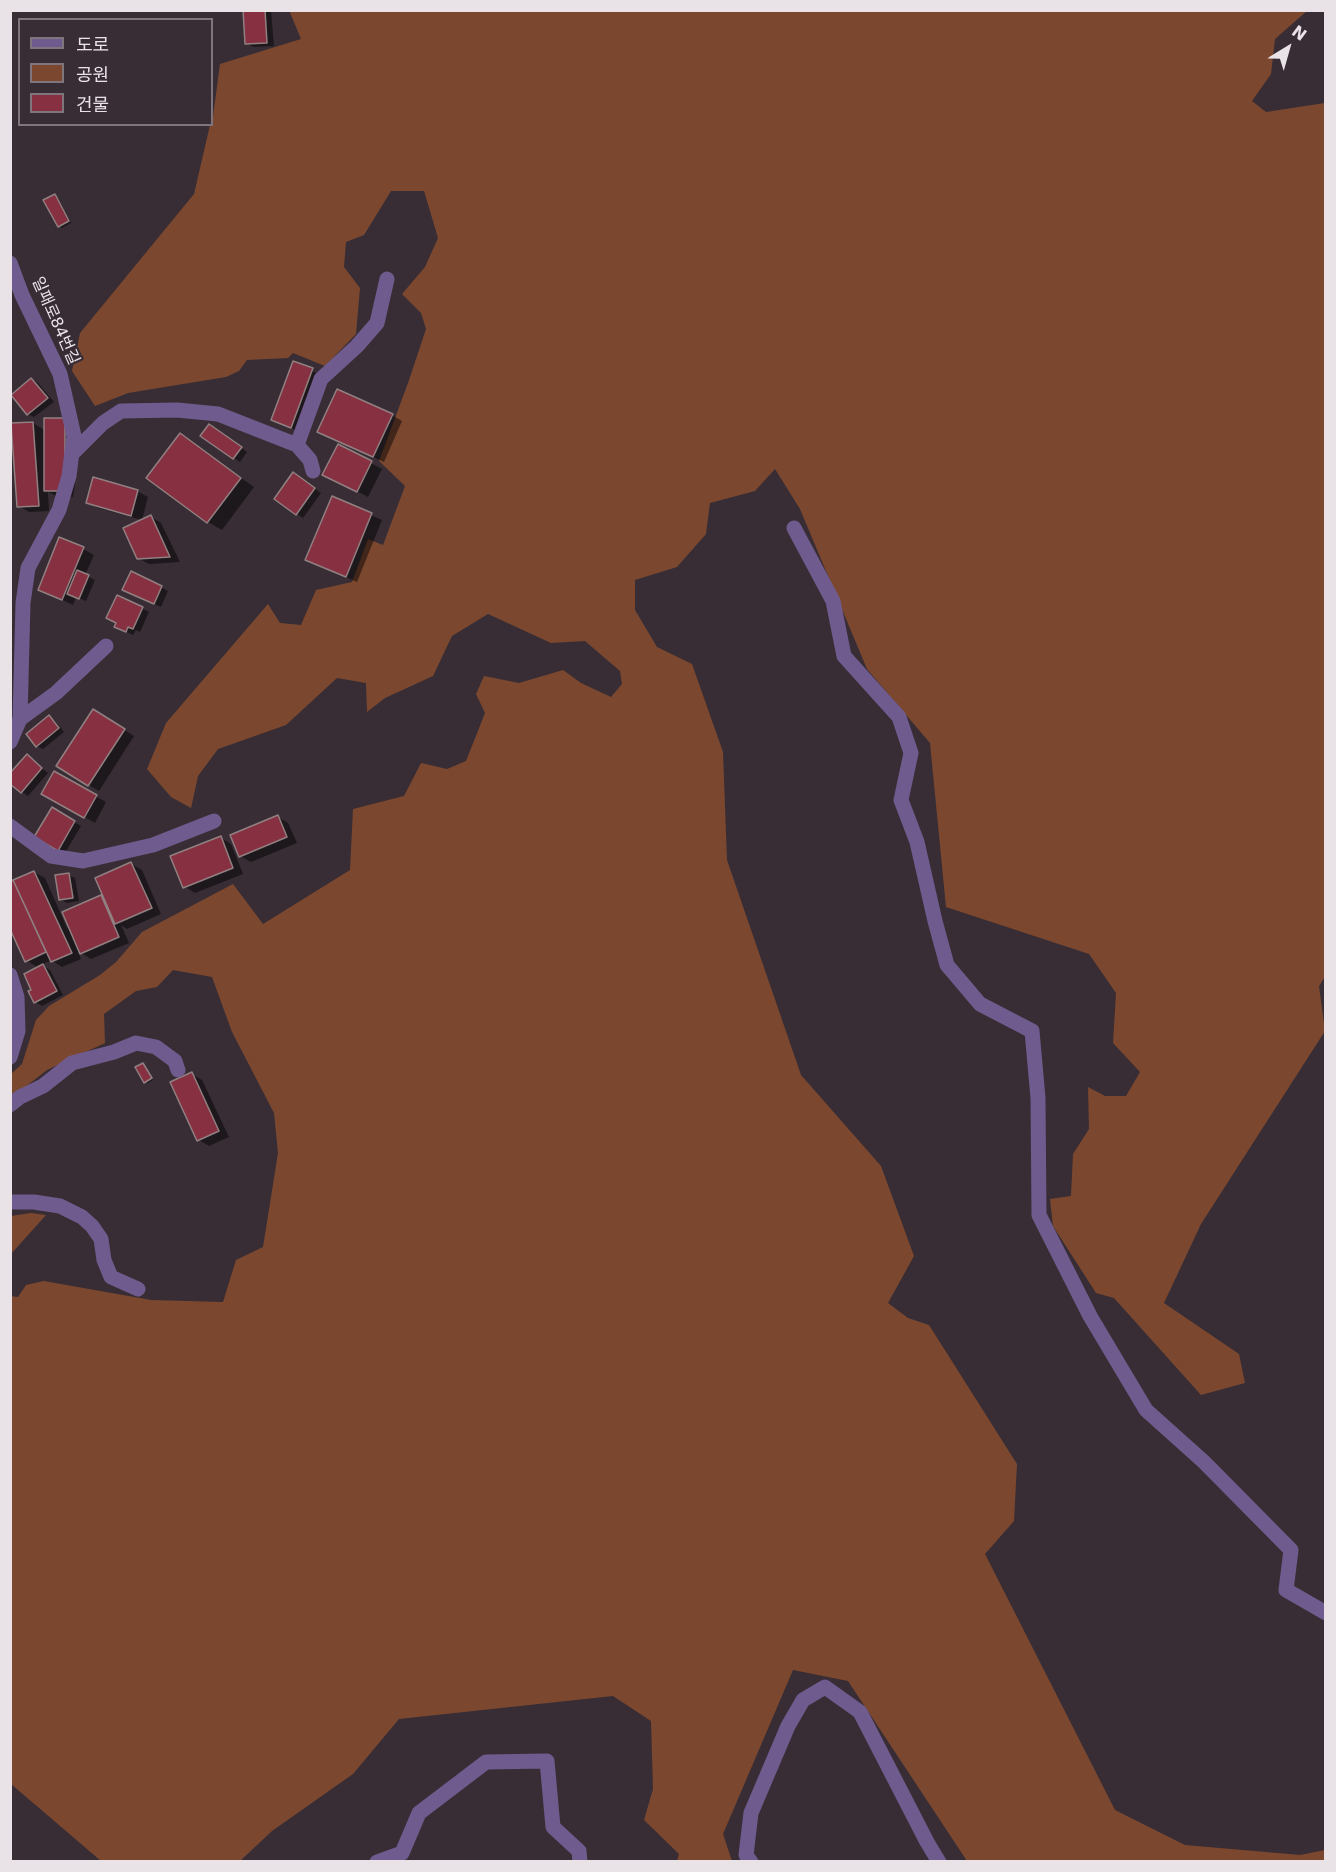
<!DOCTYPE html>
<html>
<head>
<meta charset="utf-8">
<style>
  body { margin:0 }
  #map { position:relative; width:1336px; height:1872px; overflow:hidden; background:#382d35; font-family:"DejaVu Sans","Noto Sans KR",sans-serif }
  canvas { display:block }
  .frame { position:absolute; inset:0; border:12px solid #e9e2e7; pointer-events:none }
  .legend { position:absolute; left:18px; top:18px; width:195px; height:108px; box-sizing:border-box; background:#382d35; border:2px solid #7f757c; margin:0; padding:8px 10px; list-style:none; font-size:18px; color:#e9e2e7 }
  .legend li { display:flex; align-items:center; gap:12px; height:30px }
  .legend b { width:30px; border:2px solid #7f757c }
  .north { position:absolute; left:1258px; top:18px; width:60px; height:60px; -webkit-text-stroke:4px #382d35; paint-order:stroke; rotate:37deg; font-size:16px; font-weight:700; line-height:24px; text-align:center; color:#e9e2e7 }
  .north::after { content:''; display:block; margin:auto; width:21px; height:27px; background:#e9e2e7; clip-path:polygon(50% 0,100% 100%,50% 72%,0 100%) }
</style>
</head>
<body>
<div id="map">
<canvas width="1336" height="1872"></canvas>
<div class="frame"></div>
<ul class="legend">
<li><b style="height:8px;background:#6f5b8d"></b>도로</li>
<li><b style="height:16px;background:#7b482f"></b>공원</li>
<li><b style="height:16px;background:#863041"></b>건물</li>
</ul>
<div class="north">N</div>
</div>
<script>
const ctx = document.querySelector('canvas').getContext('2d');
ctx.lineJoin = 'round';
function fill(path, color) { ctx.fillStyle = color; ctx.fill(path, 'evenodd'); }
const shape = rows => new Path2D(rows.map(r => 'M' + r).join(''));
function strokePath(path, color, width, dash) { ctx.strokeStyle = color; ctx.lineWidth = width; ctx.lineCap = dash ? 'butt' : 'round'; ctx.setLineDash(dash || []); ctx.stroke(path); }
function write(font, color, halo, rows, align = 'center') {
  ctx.font = font + ' "DejaVu Sans","Noto Sans KR",sans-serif'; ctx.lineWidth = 4.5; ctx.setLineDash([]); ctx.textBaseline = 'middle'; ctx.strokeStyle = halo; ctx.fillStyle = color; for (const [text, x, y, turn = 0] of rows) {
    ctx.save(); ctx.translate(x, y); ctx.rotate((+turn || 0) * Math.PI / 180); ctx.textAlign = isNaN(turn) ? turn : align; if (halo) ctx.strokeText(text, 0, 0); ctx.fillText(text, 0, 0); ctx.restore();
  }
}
const green = shape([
  [289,10,1307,11,1275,39,1271,74,1252,101,1266,112,1325,103,1326,975,1319,986,1325,1031,1201,1224,1164,1303,1239,1354,1245,1383,1201,1395,1114,1298,1096,1293,1053,1226,1050,1199,1071,1196,1073,1154,1089,1129,1088,1087,1105,1096,1126,1096,1140,1072,1113,1043,1116,993,1089,954,946,907,930,743,867,669,800,509,775,469,755,491,710,503,706,534,677,567,635,580,635,610,657,647,692,664,723,752,727,860,801,1075,881,1166,914,1256,888,1303,908,1318,929,1325,1017,1464,1014,1521,985,1554,1115,1810,1185,1845,1300,1855,1325,1850,1325,1861,967,1861,848,1681,793,1670,723,1834,732,1861,677,1861,679,1854,644,1820,653,1789,651,1721,613,1696,399,1719,353,1774,272,1831,240,1861,101,1861,11,1784,11,1296,18,1297,26,1285,44,1281,151,1300,223,1302,236,1260,263,1247,278,1153,274,1113,232,1032,212,977,173,970,157,987,136,991,104,1014,105,1043,47,1070,11,1098,11,1074,22,1064,36,1020,49,1006,100,975,116,962,142,932,233,884,263,924,350,870,353,809,404,796,421,763,447,769,466,761,485,713,476,694,484,676,519,683,563,670,581,683,611,697,622,684,620,671,585,641,551,643,488,614,452,636,433,676,385,698,367,712,366,683,337,678,286,725,218,749,198,776,191,808,171,797,147,769,166,723,268,604,280,623,301,625,316,590,352,582,368,539,383,545,405,486,379,461,408,383,426,329,421,313,402,294,425,267,438,238,424,191,391,191,364,235,346,242,344,267,360,288,356,334,325,366,293,353,288,358,247,360,239,371,226,377,128,393,95,406,72,371,80,333,194,194,210,125,212,124,220,64,301,39],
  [31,1213,46,1215,11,1254,11,1216]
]);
const shadow = shape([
  [244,10,271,10,274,46,253,47,247,43],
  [55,196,58,198,71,223,62,228,59,226],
  [294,363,323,376,302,433,272,420],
  [32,379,38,383,54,402,34,417,28,414],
  [392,415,402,421,384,462,319,432],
  [33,423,46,431,75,426,75,484,73,497,56,496,48,492,49,511,29,512,19,506],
  [216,429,247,452,240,462,202,436],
  [180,435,254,487,222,530,208,522],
  [339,446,382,469,368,497,335,480],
  [300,478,321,493,303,518,276,499],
  [137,491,148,497,142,520,98,508,87,502],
  [333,498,382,520,357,582,307,560],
  [151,517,161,523,180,562,149,564,138,558],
  [83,549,94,555,85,575,95,580,86,601,76,597,73,605,40,589],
  [161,587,168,591,161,607,131,593],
  [118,597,149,612,140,632,136,630,133,635,122,630],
  [49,717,55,721,64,732,43,749,37,746],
  [104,717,134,736,99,791,89,785],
  [27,756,48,773,28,796,22,792],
  [54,773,106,802,95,823,43,793],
  [53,809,81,826,65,853,36,837],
  [278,817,288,823,297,843,251,862,240,856],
  [221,838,231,844,243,874,195,893,184,886],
  [131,864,142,870,161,914,127,929,121,925,129,943,91,959,78,951,81,959,62,967,51,960,41,965,50,970,63,995,42,1006,35,1002,33,990,39,968,27,961,10,883,34,872,45,878,67,928,101,897,106,900],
  [68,875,75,878,79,901,67,903,60,899],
  [143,1065,153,1080,148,1083,145,1082],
  [192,1074,202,1080,229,1137,209,1146,199,1140]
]);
const building = shape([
  [243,10,265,10,267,43,245,44,243,10],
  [55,194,69,221,58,227,43,200,55,194],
  [293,361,313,368,291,428,271,420,293,361],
  [31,378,48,398,27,415,11,395,31,378],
  [337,389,393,414,373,457,317,432,337,389],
  [44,418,65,418,65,478,62,491,44,491,44,418],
  [33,422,39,506,17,507,11,423,33,422],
  [209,424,242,447,233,459,200,436,209,424],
  [180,433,241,478,207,523,146,478,180,433],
  [338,444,372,461,357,492,322,475,338,444],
  [293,472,315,488,296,515,274,499,293,472],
  [93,477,138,490,131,516,86,503,93,477],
  [332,496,372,513,346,577,305,560,332,496],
  [151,515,170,557,137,559,123,528,151,515],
  [59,537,84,547,62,600,38,590,59,537],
  [77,570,89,575,79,599,67,594,77,570],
  [131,571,162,586,154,604,122,590,131,571],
  [117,595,143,607,133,629,128,627,126,632,114,627,116,623,106,618,117,595],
  [93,709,125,729,88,786,56,766,93,709],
  [49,715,59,728,36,747,26,734,49,715],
  [27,754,42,768,21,793,10,784,10,773,27,754],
  [54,771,97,795,84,818,41,794,54,771],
  [52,807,75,821,58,851,34,837,52,807],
  [278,815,287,837,239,857,230,835,278,815],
  [221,836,233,868,183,888,170,856,221,836],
  [131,862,152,908,115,924,95,878,131,862],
  [34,871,72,953,51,962,13,880,34,871],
  [69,873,73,898,59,900,55,875,69,873],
  [13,880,46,952,25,962,10,929,10,881,13,880],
  [101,895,119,937,80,954,62,912,101,895],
  [43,964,57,991,34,1003,28,991,31,990,24,974,43,964],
  [143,1063,152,1078,144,1083,135,1067,143,1063],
  [192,1072,219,1131,197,1141,170,1082,192,1072]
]);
const minor = shape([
  [10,263,22,295,60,374,74,436,69,476,59,510,28,568,23,603,20,719,10,742],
  [297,445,310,460,313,471],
  [72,454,103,423,121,411,177,410,218,414,297,445,321,379,357,346,377,323,387,279],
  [794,528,833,601,844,656,899,717,911,753,901,800,917,842,935,921,947,965,980,1004,1032,1031,1038,1098,1039,1215,1090,1316,1146,1410,1204,1462,1291,1550,1286,1590,1326,1613],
  [20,719,56,693,106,646],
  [10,826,51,856,83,861,153,845,214,821],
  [10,975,17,997,18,1031,10,1057],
  [10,1105,20,1097,43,1086,72,1063,114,1052,136,1043,156,1047,175,1061,178,1070],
  [10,1202,34,1202,60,1206,82,1217,92,1226,101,1239,104,1260,111,1277,138,1289],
  [377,1862,402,1853,419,1813,486,1762,547,1761,553,1827,579,1851,580,1862],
  [751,1862,746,1855,751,1813,788,1726,803,1700,825,1687,860,1712,927,1842,939,1862]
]);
const streetNames = [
  ["일패로84번길",55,321,66]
];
fill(green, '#7b482f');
fill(shadow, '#0007');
fill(building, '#863041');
strokePath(building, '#918081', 1.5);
strokePath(minor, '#6f5b8d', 15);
write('16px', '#e9e2e7', '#382d35', streetNames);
</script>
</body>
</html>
